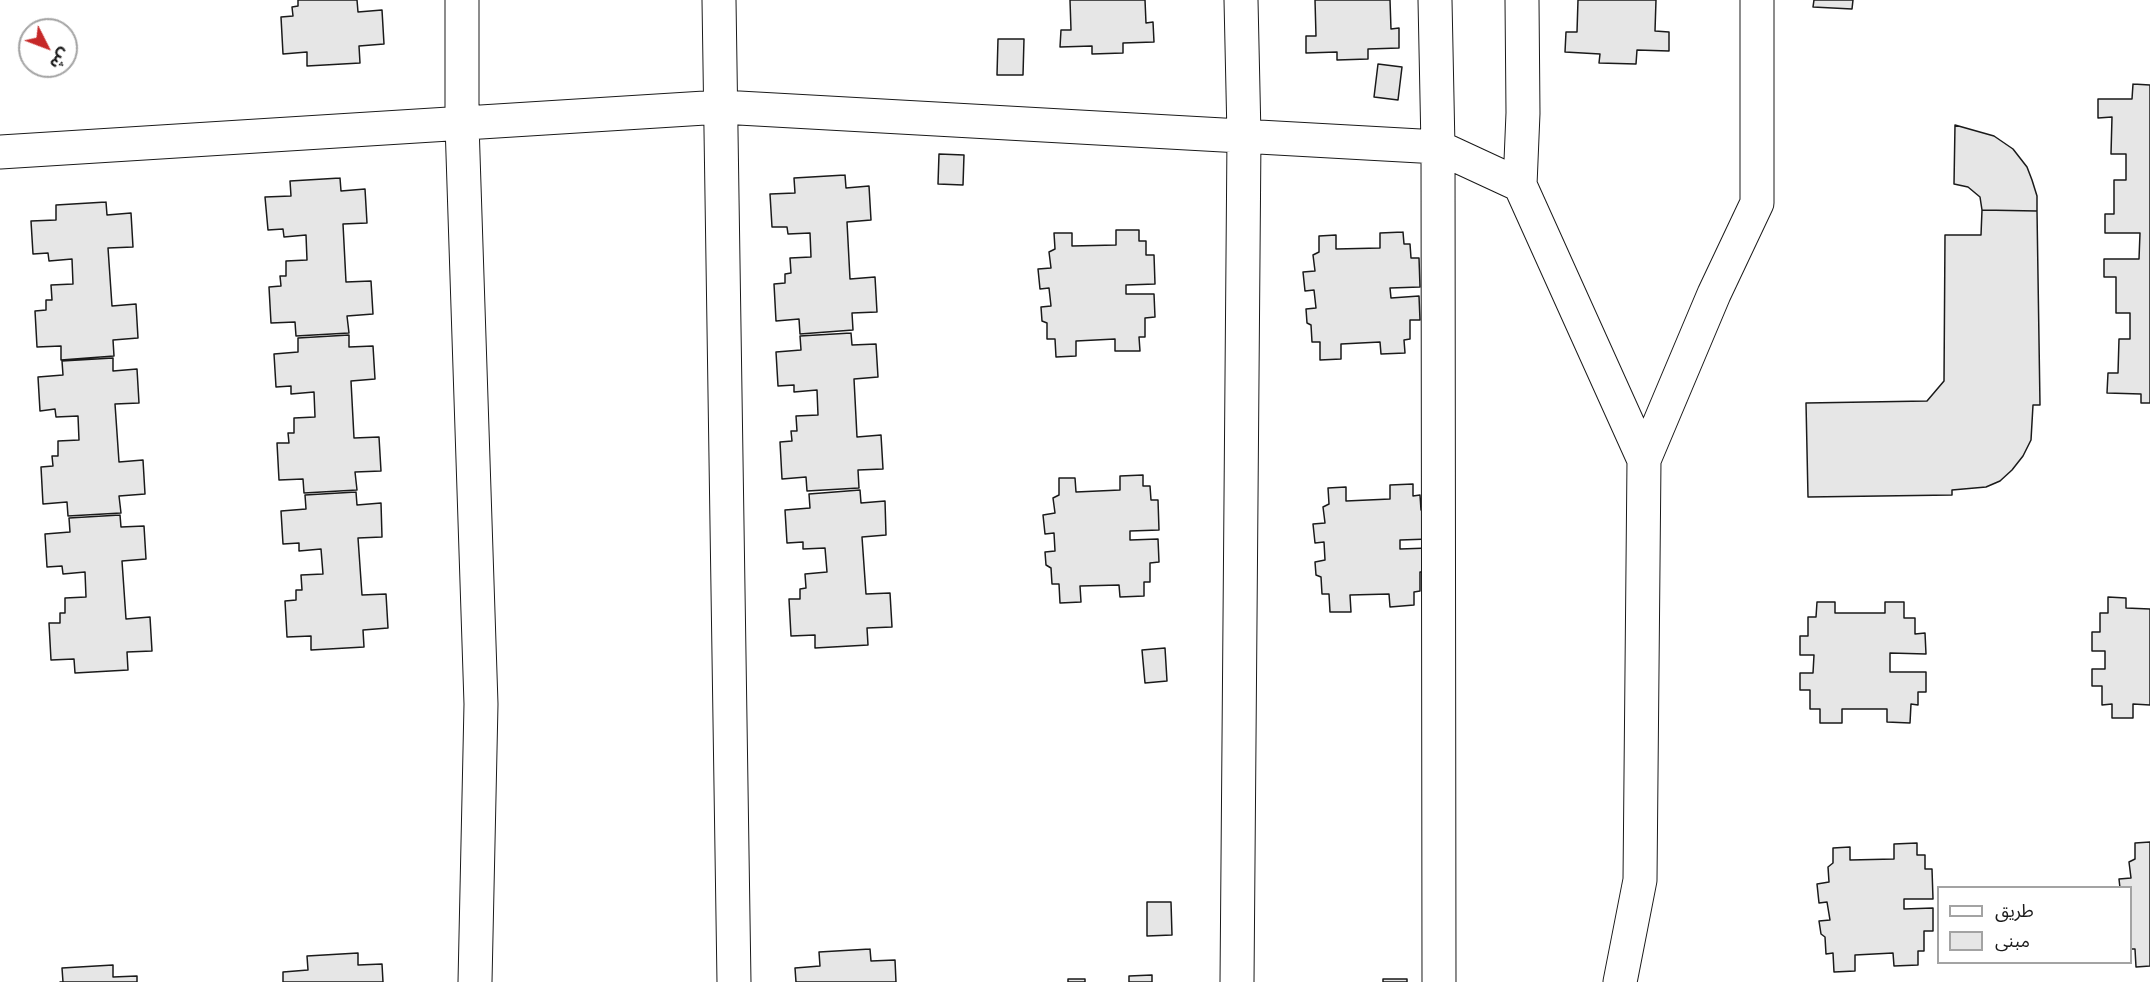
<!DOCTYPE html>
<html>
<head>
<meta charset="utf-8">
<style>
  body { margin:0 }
  #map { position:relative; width:2150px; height:982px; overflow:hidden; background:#fff; font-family:"Alegreya Sans","Noto Sans Arabic",sans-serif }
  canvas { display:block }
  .legend { position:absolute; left:1937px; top:886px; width:195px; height:78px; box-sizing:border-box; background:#fff; border:2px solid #a3a3a3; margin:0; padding:8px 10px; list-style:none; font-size:18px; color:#1a1a1a }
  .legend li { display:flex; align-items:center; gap:12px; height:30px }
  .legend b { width:30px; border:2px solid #a3a3a3 }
  .north { position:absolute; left:18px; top:18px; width:60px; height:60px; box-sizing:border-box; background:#fff; border:2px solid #a3a3a3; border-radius:50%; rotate:132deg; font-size:16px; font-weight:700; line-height:24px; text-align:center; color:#1a1a1a }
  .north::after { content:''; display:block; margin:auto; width:21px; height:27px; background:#c62828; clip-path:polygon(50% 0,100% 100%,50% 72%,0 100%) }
</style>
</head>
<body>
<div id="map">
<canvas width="2150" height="982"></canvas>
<ul class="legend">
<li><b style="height:8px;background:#fff"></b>طريق</li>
<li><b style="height:16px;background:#e6e6e6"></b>مبنى</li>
</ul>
<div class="north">ش</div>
</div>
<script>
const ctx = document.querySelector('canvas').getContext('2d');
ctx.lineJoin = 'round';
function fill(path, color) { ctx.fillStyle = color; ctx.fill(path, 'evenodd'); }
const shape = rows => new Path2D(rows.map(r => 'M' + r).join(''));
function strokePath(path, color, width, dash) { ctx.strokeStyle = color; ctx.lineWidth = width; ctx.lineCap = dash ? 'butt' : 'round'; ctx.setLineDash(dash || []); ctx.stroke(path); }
const building = shape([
  [298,0,357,0,358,12,382,10,384,44,359,46,360,63,307,66,307,52,283,54,281,17,293,16,292,7,298,6,298,0],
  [1070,0,1145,0,1146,23,1153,22,1154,42,1123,43,1123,53,1092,54,1092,46,1060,47,1061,30,1071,30,1070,0],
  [1315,0,1390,0,1391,29,1399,28,1399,48,1368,49,1368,59,1337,60,1337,52,1306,53,1306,36,1316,36,1315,0],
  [1578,0,1656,0,1655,31,1669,32,1669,51,1637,50,1636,64,1599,63,1600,54,1565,52,1566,32,1577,32,1578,0],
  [1814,0,1853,0,1852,9,1813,7,1814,0],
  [998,39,1024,39,1023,75,997,75,998,39],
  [1378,64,1402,67,1398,100,1374,97,1378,64],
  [2133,84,2150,85,2150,403,2141,403,2141,394,2107,393,2108,373,2118,373,2119,339,2130,339,2130,313,2116,313,2116,277,2104,277,2104,259,2139,259,2140,233,2105,233,2105,214,2114,214,2114,180,2126,180,2126,154,2111,154,2112,117,2098,118,2098,99,2132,99,2133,84],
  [1955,125,1994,136,2013,149,2027,167,2032,180,2037,196,2037,211,1982,210,1980,197,1968,187,1954,184,1955,125],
  [939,154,964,155,963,185,938,184,939,154],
  [845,175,846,188,869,186,871,220,847,222,850,279,875,277,877,312,852,313,853,330,800,334,799,319,776,321,774,284,785,283,785,274,791,273,790,258,811,257,810,233,788,234,787,227,772,227,770,194,795,193,794,178,845,175],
  [340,178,341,191,365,189,367,223,343,224,346,282,371,281,373,314,347,316,349,333,296,336,295,322,271,323,269,287,281,286,280,276,286,276,286,261,307,260,306,235,284,237,283,229,268,230,265,197,291,196,290,181,340,178],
  [106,202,107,215,131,213,133,247,108,248,112,306,136,304,138,338,113,340,114,356,61,360,61,346,37,347,35,311,46,310,46,300,52,300,51,285,73,284,72,259,49,261,48,253,33,254,31,221,56,220,56,205,106,202],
  [1982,210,2037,211,2040,405,2033,405,2031,440,2023,456,2012,470,2000,481,1986,487,1952,490,1952,495,1808,497,1806,403,1927,401,1944,381,1945,235,1981,235,1982,210],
  [1116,230,1139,230,1139,241,1146,241,1146,255,1154,255,1155,284,1126,285,1126,294,1154,294,1155,317,1145,318,1145,337,1139,337,1140,351,1115,351,1115,339,1076,341,1076,356,1056,357,1055,339,1047,339,1047,323,1042,321,1041,307,1051,306,1049,288,1040,289,1038,269,1051,268,1049,252,1055,249,1054,233,1072,233,1072,246,1116,245,1116,230],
  [1403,232,1404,244,1410,244,1411,258,1419,258,1420,287,1390,288,1391,298,1419,296,1420,320,1410,320,1410,339,1404,340,1405,353,1381,354,1380,342,1341,344,1341,359,1320,360,1320,342,1312,342,1311,325,1307,323,1306,309,1316,308,1314,290,1305,291,1303,272,1315,271,1313,255,1319,252,1319,236,1336,235,1336,249,1380,248,1380,233,1403,232],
  [851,333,852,345,876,344,878,377,854,379,857,437,881,435,883,469,858,470,859,488,807,491,806,477,782,479,780,442,792,441,791,431,797,431,796,416,818,415,817,390,794,392,794,385,778,386,776,352,801,350,800,336,851,333],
  [349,335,349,347,373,346,375,379,351,381,354,438,379,437,381,471,355,472,357,490,304,493,303,479,279,480,277,443,289,443,288,433,294,433,294,418,315,417,314,392,291,394,291,386,276,387,274,354,298,352,298,338,349,335],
  [113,358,113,371,137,369,139,403,115,404,119,462,143,460,145,494,119,496,121,513,68,516,67,502,43,504,41,467,53,466,52,456,58,456,58,441,79,440,78,416,56,417,55,409,40,411,38,377,63,375,62,361,113,358],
  [1143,475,1143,486,1150,486,1151,500,1158,500,1159,530,1130,531,1130,540,1158,539,1159,562,1150,563,1150,582,1144,582,1144,596,1120,597,1119,585,1080,586,1081,602,1060,603,1059,584,1052,584,1051,568,1046,565,1045,552,1055,551,1054,533,1045,534,1043,515,1055,513,1053,498,1059,495,1059,478,1075,478,1076,492,1120,490,1120,476,1143,475],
  [1413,484,1413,496,1420,495,1421,510,1429,509,1429,539,1400,540,1400,549,1429,548,1429,572,1420,572,1420,591,1414,592,1414,605,1390,607,1389,594,1350,595,1351,612,1330,612,1329,594,1322,594,1321,577,1316,575,1315,562,1325,560,1324,542,1315,543,1313,524,1325,523,1323,507,1329,504,1328,488,1346,487,1346,501,1390,499,1390,485,1413,484],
  [860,490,861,503,885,501,886,535,862,537,866,594,890,593,892,627,867,628,868,645,815,648,815,635,791,636,789,599,800,599,800,589,806,588,805,574,827,572,825,548,803,549,803,542,787,543,785,510,810,508,809,494,860,490],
  [356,492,357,505,381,503,382,537,358,538,362,595,386,594,388,628,363,630,364,647,311,650,311,636,287,637,285,601,296,600,296,590,302,590,301,575,323,574,321,549,299,551,299,543,283,544,281,511,306,509,305,495,356,492],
  [120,515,121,527,144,526,146,559,122,561,126,619,150,617,152,651,127,652,128,670,75,673,74,659,51,660,49,623,60,623,60,613,65,613,65,598,86,597,85,572,63,574,62,566,47,567,45,534,70,532,69,518,120,515],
  [2108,597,2126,598,2126,608,2150,609,2150,705,2133,704,2133,718,2112,718,2112,704,2102,705,2102,686,2092,686,2092,669,2105,669,2105,651,2092,651,2092,632,2100,632,2100,613,2108,613,2108,597],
  [1817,602,1835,602,1835,613,1885,613,1885,602,1904,602,1904,618,1915,618,1915,634,1925,633,1926,654,1890,653,1890,672,1926,672,1926,692,1918,692,1918,705,1911,704,1910,723,1887,722,1887,709,1842,709,1842,723,1820,723,1820,709,1810,709,1810,690,1800,690,1800,673,1813,673,1814,655,1800,655,1800,636,1808,636,1808,617,1816,617,1817,602],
  [1165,648,1167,681,1145,683,1142,650,1165,648],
  [2150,842,2150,966,2136,967,2135,949,2130,949,2130,888,2120,888,2119,879,2131,878,2129,862,2135,859,2135,843,2150,842],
  [1917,843,1917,855,1925,855,1925,869,1932,869,1933,899,1904,899,1904,909,1933,908,1933,931,1924,931,1924,951,1918,951,1918,965,1894,966,1893,953,1855,955,1855,971,1834,972,1833,953,1826,954,1825,937,1821,934,1819,921,1830,920,1827,902,1819,903,1817,884,1829,882,1828,867,1833,863,1833,848,1850,847,1850,860,1894,859,1894,844,1917,843],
  [1147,902,1171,902,1172,935,1147,936,1147,902],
  [870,949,871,961,895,960,896,982,796,982,795,968,820,966,819,952,870,949],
  [358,953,358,965,382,964,383,982,283,982,283,972,308,970,307,956,358,953],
  [113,965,113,977,137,976,137,982,60,982,63,982,62,968,113,965],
  [1152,975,1152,982,1129,982,1129,976,1152,975],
  [1068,979,1085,979,1085,982,1068,982,1068,979],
  [1383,979,1407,979,1407,982,1383,982,1383,979]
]);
const minor = shape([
  [462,0,462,124,481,704,475,982],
  [719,0,734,982],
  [1435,0,1438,147,1439,982],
  [0,152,721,107,1438,147,1520,185,1644,460,1640,880,1620,982],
  [1520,185,1523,113,1522,0],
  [1644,460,1714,294,1757,203,1757,0],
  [1237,982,1244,136,1241,0]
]);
fill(building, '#e6e6e6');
strokePath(building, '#1a1a1a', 1.5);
strokePath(minor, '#1a1a1a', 35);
strokePath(minor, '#fff', 33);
</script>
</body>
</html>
